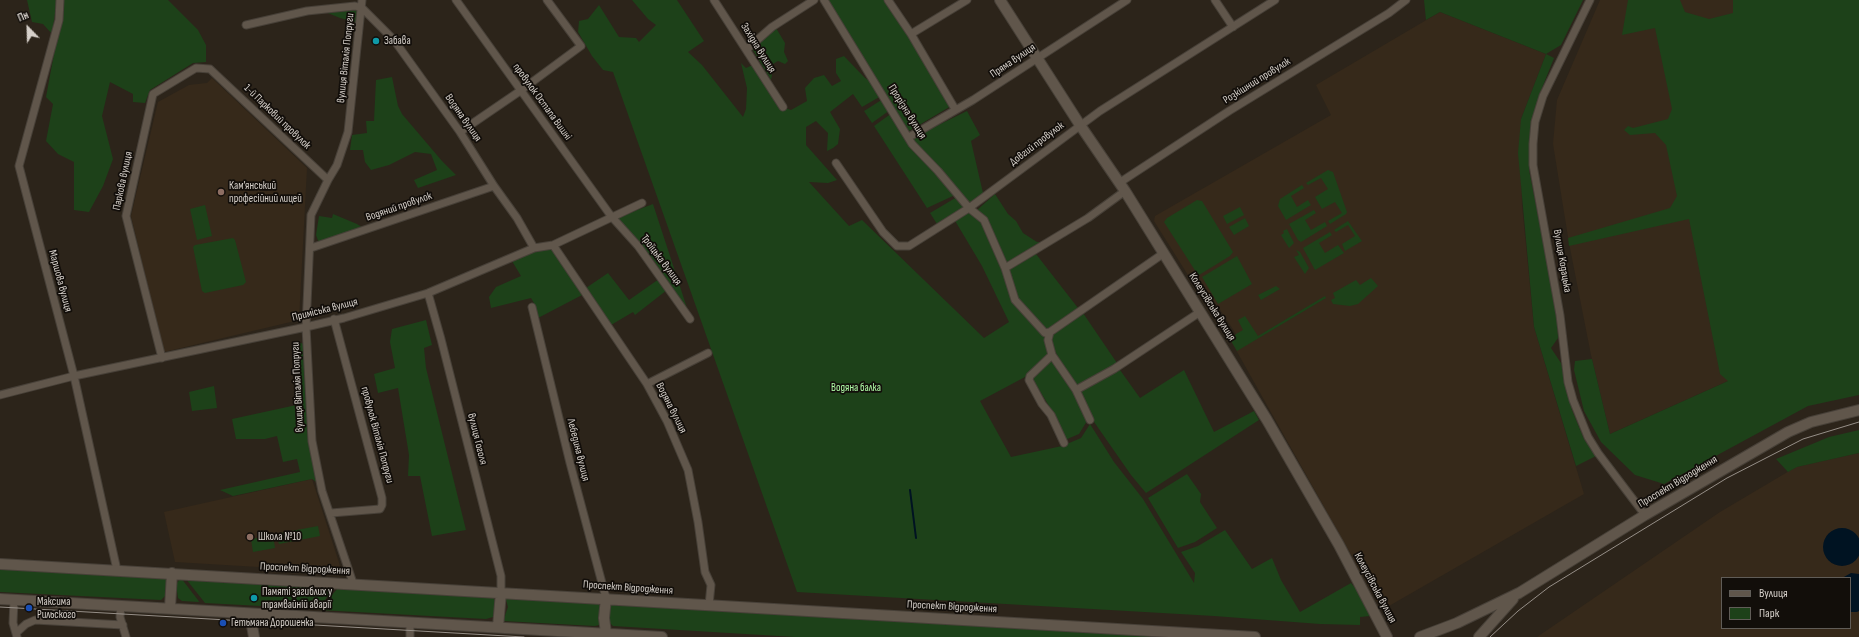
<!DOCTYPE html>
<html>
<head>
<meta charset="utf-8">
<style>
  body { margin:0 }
  #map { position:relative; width:1859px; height:637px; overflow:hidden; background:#2c241a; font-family:"Sofia Sans Condensed",sans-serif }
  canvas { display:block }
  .legend { position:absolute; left:1721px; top:577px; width:130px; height:52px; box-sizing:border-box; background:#120e0a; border:1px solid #605c57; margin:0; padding:5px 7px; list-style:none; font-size:12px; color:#d6d0ca }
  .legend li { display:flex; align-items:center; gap:8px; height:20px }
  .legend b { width:20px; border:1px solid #605c57 }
  .north { position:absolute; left:8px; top:8px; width:40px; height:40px; -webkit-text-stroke:3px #120e0a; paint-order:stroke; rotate:337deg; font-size:11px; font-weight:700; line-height:16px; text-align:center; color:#d6d0ca }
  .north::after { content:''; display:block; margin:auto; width:14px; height:18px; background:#d6d0ca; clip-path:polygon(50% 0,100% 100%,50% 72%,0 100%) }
</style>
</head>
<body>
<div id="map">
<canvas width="1859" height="637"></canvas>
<ul class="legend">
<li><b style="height:5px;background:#60564b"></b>Вулиця</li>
<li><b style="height:11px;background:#1d4119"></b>Парк</li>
</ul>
<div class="north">Пн</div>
</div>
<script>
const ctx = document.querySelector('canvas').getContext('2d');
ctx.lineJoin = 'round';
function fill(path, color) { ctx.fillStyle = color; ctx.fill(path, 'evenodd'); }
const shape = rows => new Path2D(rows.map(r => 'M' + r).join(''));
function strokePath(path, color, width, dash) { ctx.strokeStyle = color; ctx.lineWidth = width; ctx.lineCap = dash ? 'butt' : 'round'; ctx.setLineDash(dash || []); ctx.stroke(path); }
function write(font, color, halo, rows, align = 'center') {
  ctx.font = font + ' "Sofia Sans Condensed",sans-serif'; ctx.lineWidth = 3.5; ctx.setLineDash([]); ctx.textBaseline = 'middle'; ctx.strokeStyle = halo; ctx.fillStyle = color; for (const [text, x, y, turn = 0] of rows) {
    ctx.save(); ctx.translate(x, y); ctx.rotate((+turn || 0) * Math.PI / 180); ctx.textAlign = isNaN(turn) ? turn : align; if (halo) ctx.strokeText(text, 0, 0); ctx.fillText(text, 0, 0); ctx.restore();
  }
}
const built = shape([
  [1600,0,1859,0,1728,381,1610,434,1591,355,1569,243,1553,144,1557,100],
  [1440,12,1546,54,1521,119,1522,205,1534,327,1584,494,1382,610,1231,341,1236,334,1217,305,1208,307,1154,221,1155,216,1331,115,1316,85],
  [212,78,307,168,299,320,164,352,131,216,158,102,189,85,207,83],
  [1859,453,1859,637,1537,637,1720,512,1796,467],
  [1722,578,1850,578,1850,628,1722,628],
  [312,479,342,572,175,562,164,512]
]);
const green = shape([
  [27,0,57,0,52,34,43,24,32,22],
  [64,0,168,0,198,30,206,45,206,62,193,63,150,90,145,103,133,102,133,94,110,82,102,116,113,159,103,186,89,212,74,210,74,162,58,154,46,141,53,104,46,97],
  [632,0,677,0,704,41,688,52,702,65,743,117,746,109,747,88,741,63,746,68,755,64,783,107,791,110,807,101,805,88,814,78,824,75,832,86,841,81,836,73,836,59,844,56,864,77,873,84,881,96,862,107,853,94,830,112,840,129,838,144,833,148,827,151,828,133,816,121,806,127,806,145,837,180,828,183,809,182,849,226,862,220,984,338,1009,322,982,266,954,219,969,210,983,221,1001,264,1012,302,1045,336,1049,354,1025,377,980,401,1011,457,1062,446,1081,438,1090,424,1114,462,1143,499,1194,583,1195,573,1181,552,1198,546,1225,530,1252,569,1272,558,1281,580,1300,612,1351,583,1366,601,1370,616,1360,617,1360,625,1320,624,1214,616,797,592,613,72,603,70,592,56,578,32,579,21,588,19,599,5,619,37,636,38,639,42,656,25,648,19],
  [827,0,885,0,913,43,951,106,909,131,850,41],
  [1424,0,1583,0,1561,45,1546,54,1554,58,1540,93,1531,124,1529,145,1529,170,1557,312,1558,338,1551,348,1561,363,1572,410,1584,439,1596,456,1576,466,1534,327,1518,153,1521,119,1546,54,1440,12,1426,20],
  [1628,0,1680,0,1685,12,1709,19,1733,13,1733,0,1859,0,1859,395,1808,406,1664,484,1635,475,1601,442,1584,411,1574,370,1575,361,1592,359,1610,434,1728,381,1720,374,1689,219,1569,246,1568,238,1670,208,1677,196,1666,145,1655,133,1630,135,1624,130,1628,126,1633,128,1668,119,1672,109,1655,28,1622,35],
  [360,9,359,23,340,18,323,11],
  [776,28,785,43,784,52,788,61,785,64,778,61,768,67,772,75,771,80,751,47],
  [392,77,398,106,402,114,442,161,456,175,418,188,414,180,437,170,431,154,415,152,389,165,371,170,365,162,363,150,350,150,352,135,367,133,366,121,374,121,376,80],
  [883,99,890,110,872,123,864,111],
  [967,111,980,135,971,141,983,193,969,204,915,144,912,138],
  [892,113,955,195,927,208,874,126],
  [1328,170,1333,172,1347,212,1346,214,1330,224,1328,221,1342,213,1335,202,1322,209,1315,197,1328,189,1321,178,1308,185,1306,183],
  [1302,185,1304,188,1291,196,1297,207,1308,200,1311,205,1286,220,1278,206,1280,199],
  [995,194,1008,214,1016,221,1023,233,1037,242,1040,242,1006,265,976,211],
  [957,197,964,208,937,224,930,213],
  [1197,200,1202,201,1233,252,1230,256,1199,275,1196,272,1164,222,1167,218],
  [653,204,688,311,654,261,616,218],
  [205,205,212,236,197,240,190,209],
  [1240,207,1244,215,1227,224,1223,216],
  [1314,210,1316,213,1305,220,1311,230,1325,222,1327,226,1301,242,1298,240,1289,224],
  [333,214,357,224,363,228,319,243,316,235,319,216,332,218],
  [1245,218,1249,226,1234,235,1229,227],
  [1348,221,1362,241,1345,251,1342,244,1355,236,1348,225,1336,232,1334,230],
  [1287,229,1294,243,1289,248,1281,235,1284,233,1283,231],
  [1330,232,1332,235,1319,243,1325,253,1338,245,1344,253,1315,270,1303,248],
  [233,238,235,240,246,282,243,285,205,293,202,291,193,247,195,245],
  [553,247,584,294,538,318,534,303,531,298,491,308,489,297,496,287,521,276,512,261,534,251],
  [1296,250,1300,252,1309,268,1305,274,1294,257,1299,255],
  [1036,254,1078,308,1046,331,1017,298,1009,270],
  [1237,256,1252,284,1218,304,1202,277],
  [608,273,629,300,659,279,667,290,635,315,633,312,611,325,586,288],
  [1371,278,1378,286,1358,304,1350,306,1333,304,1331,300,1335,298,1333,293,1356,280,1360,285],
  [1276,286,1280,289,1261,300,1258,295],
  [1325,296,1326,298,1237,351,1231,341,1236,334,1243,330,1238,320,1245,316,1258,336],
  [1083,313,1117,363,1076,386,1053,348,1051,341,1053,332],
  [426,320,432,345,424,348,426,368,466,530,432,536,420,476,408,476,409,455,398,388,378,393,374,374,395,368,390,342,392,329],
  [297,342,304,344,319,484,312,479,233,496,220,490,300,472,297,459,283,462,277,436,265,439,236,439,232,419,301,404],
  [1052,358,1071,388,1087,421,1079,434,1065,440,1057,419,1032,378],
  [1120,370,1140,398,1184,370,1214,432,1254,411,1259,420,1146,493,1131,475,1092,419,1080,391],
  [214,386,217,408,192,411,189,392],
  [1859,430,1859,453,1797,467,1788,472,1776,459,1829,437],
  [1187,474,1201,494,1200,502,1217,528,1195,542,1178,548,1148,498],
  [318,526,320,536,279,544,275,534],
  [273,535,275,548,253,552,251,539],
  [0,568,166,577,167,583,166,595,161,600,0,592],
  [181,578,198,600,199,602,182,601,178,598,176,584],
  [186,579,335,588,317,609,205,603],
  [338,588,493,597,496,603,495,613,493,617,486,619,319,610],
  [505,596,599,603,602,620,599,625,595,626,503,621,508,607],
  [611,602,1209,637,795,637,613,626,608,621]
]);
const water = shape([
  '1823 547a19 19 0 1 1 38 0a19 19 0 1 1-38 0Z',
  [1851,573,1859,574,1859,611,1857,612,1850,612,1850,578,1842,578]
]);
const stream = shape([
  [910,490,916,538]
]);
const street = shape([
  [60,0,59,20,19,166,74,376,117,570],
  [456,0,611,216,638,246,690,319],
  [714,0,783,107],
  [824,0,912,144,938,171,969,208,984,220,1005,268,1015,300,1045,333,1050,332,1048,340,1052,355,1076,390,1090,420],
  [888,0,911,34,955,109],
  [1215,0,1233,27],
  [1590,0,1543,96,1535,122,1533,144,1533,165,1560,315,1568,382,1573,400,1588,437,1598,453,1645,515],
  [246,25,307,11,355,6,362,8,394,40,460,132,494,186,517,218,534,248],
  [911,34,967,0],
  [747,49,772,27,814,0],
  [460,132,520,91,581,46,547,0],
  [909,137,973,100,1127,0],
  [836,163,883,232,897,246,909,246,969,208,1100,111,1275,0],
  [1119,183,1229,111,1389,13,1406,0],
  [553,245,647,384,667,421,688,470,698,522,705,572,711,585,709,605],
  [311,248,494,186],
  [1005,268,1088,218,1125,191],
  [428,293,441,339,501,576,501,592],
  [532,307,570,463,606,598],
  [1050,332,1164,253],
  [1052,355,1030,376,1029,380,1042,404,1051,415,1064,443],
  [162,358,126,216,153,94,196,68,210,69,328,180],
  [647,384,708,353],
  [1076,390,1114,369,1200,312],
  [0,395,74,376,306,327,344,318,428,293,534,248,553,245,642,203],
  [331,513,380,509,382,505,382,498,334,319],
  [353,583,322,491,312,441,306,327,311,215,328,180,337,165,348,132,362,0],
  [14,600,13,623,17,637],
  [121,605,120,617,126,637],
  [410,623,410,637],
  [16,633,26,624,35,620,123,625]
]);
const secondary = shape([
  [1000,0,1080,125,1125,191,1267,420,1339,545,1387,637],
  [0,564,1255,637],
  [0,599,662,637],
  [170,608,172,573],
  [250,614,254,637],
  [498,627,501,592],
  [606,633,604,618,606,598],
  [1420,637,1457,623,1519,593,1645,515,1788,432,1811,422,1859,410],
  [1479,637,1513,599]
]);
const tram = shape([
  [0,607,524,637],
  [1490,637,1518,611,1549,587,1727,478,1803,439,1859,422]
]);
const markers = [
  [376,41,4,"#0f9aa8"],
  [221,192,4,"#8d6e63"],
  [250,537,4,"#8d6e63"],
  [254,598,4,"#0f9aa8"],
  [29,608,4,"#1a4fb4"],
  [223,623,4,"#1a4fb4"]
];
const poiNames = [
  ["Забава",384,41],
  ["Кам’янський",229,186],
  ["професійний лицей",229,199],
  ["Школа №10",258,537],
  ["Памяті загиблих у",262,592],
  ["трамвайній аварії",262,605],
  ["Максима",37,602],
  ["Рильского",37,615],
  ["Гетьмана Дорошенка",231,623]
];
const streetNames = [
  ["Західна вулиця",758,48,58],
  ["вулиця Віталія Попруги",346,58,-84],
  ["Пряма вулиця",1013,61,-34],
  ["Розкішний провулок",1257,81,-32],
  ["провулок Остапа Вишні",542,102,54],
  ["Прорізна вулиця",907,112,58],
  ["1-й Парковий провулок",277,117,44],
  ["Водяна вулиця",463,118,55],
  ["Довгий провулок",1037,144,-37],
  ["Паркова вулиця",123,181,-78],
  ["Водяний провулок",399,207,-19],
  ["Троїцька вулиця",661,260,53],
  ["Вулиця Кодацька",1562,261,80],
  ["Маршова вулиця",60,281,75],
  ["Колеусівська вулиця",1212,307,58],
  ["Приміська вулиця",325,310,-14],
  ["вулиця Віталія Попруги",298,387,-93],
  ["Водяна вулиця",671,408,63],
  ["провулок Віталія Попруги",377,435,75],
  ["вулиця Гоголя",477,439,76],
  ["Лебедина вулиця",578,450,76],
  ["Проспект Відродження",1678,482,-31],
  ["Проспект Відродження",305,569,3],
  ["Проспект Відродження",628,588,4],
  ["Колеусівська вулиця",1375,588,62],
  ["Проспект Відродження",952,607,3]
];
const parkNames = [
  ["Водяна балка",856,388]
];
fill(built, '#36291a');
fill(green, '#1d4119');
fill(water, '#001322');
strokePath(stream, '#001322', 2);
strokePath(street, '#474038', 9);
strokePath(secondary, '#474038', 12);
strokePath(street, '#60564b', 7);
strokePath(secondary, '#60564b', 10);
strokePath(tram, '#968f88', 1);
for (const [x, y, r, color] of markers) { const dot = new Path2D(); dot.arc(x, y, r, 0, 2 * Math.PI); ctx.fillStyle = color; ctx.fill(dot); strokePath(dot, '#120e0a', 1.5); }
write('11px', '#d6d0ca', '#120e0a', poiNames, 'left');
write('11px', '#d6d0ca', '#120e0a', streetNames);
write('11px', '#affba6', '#120e0a', parkNames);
</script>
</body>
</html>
